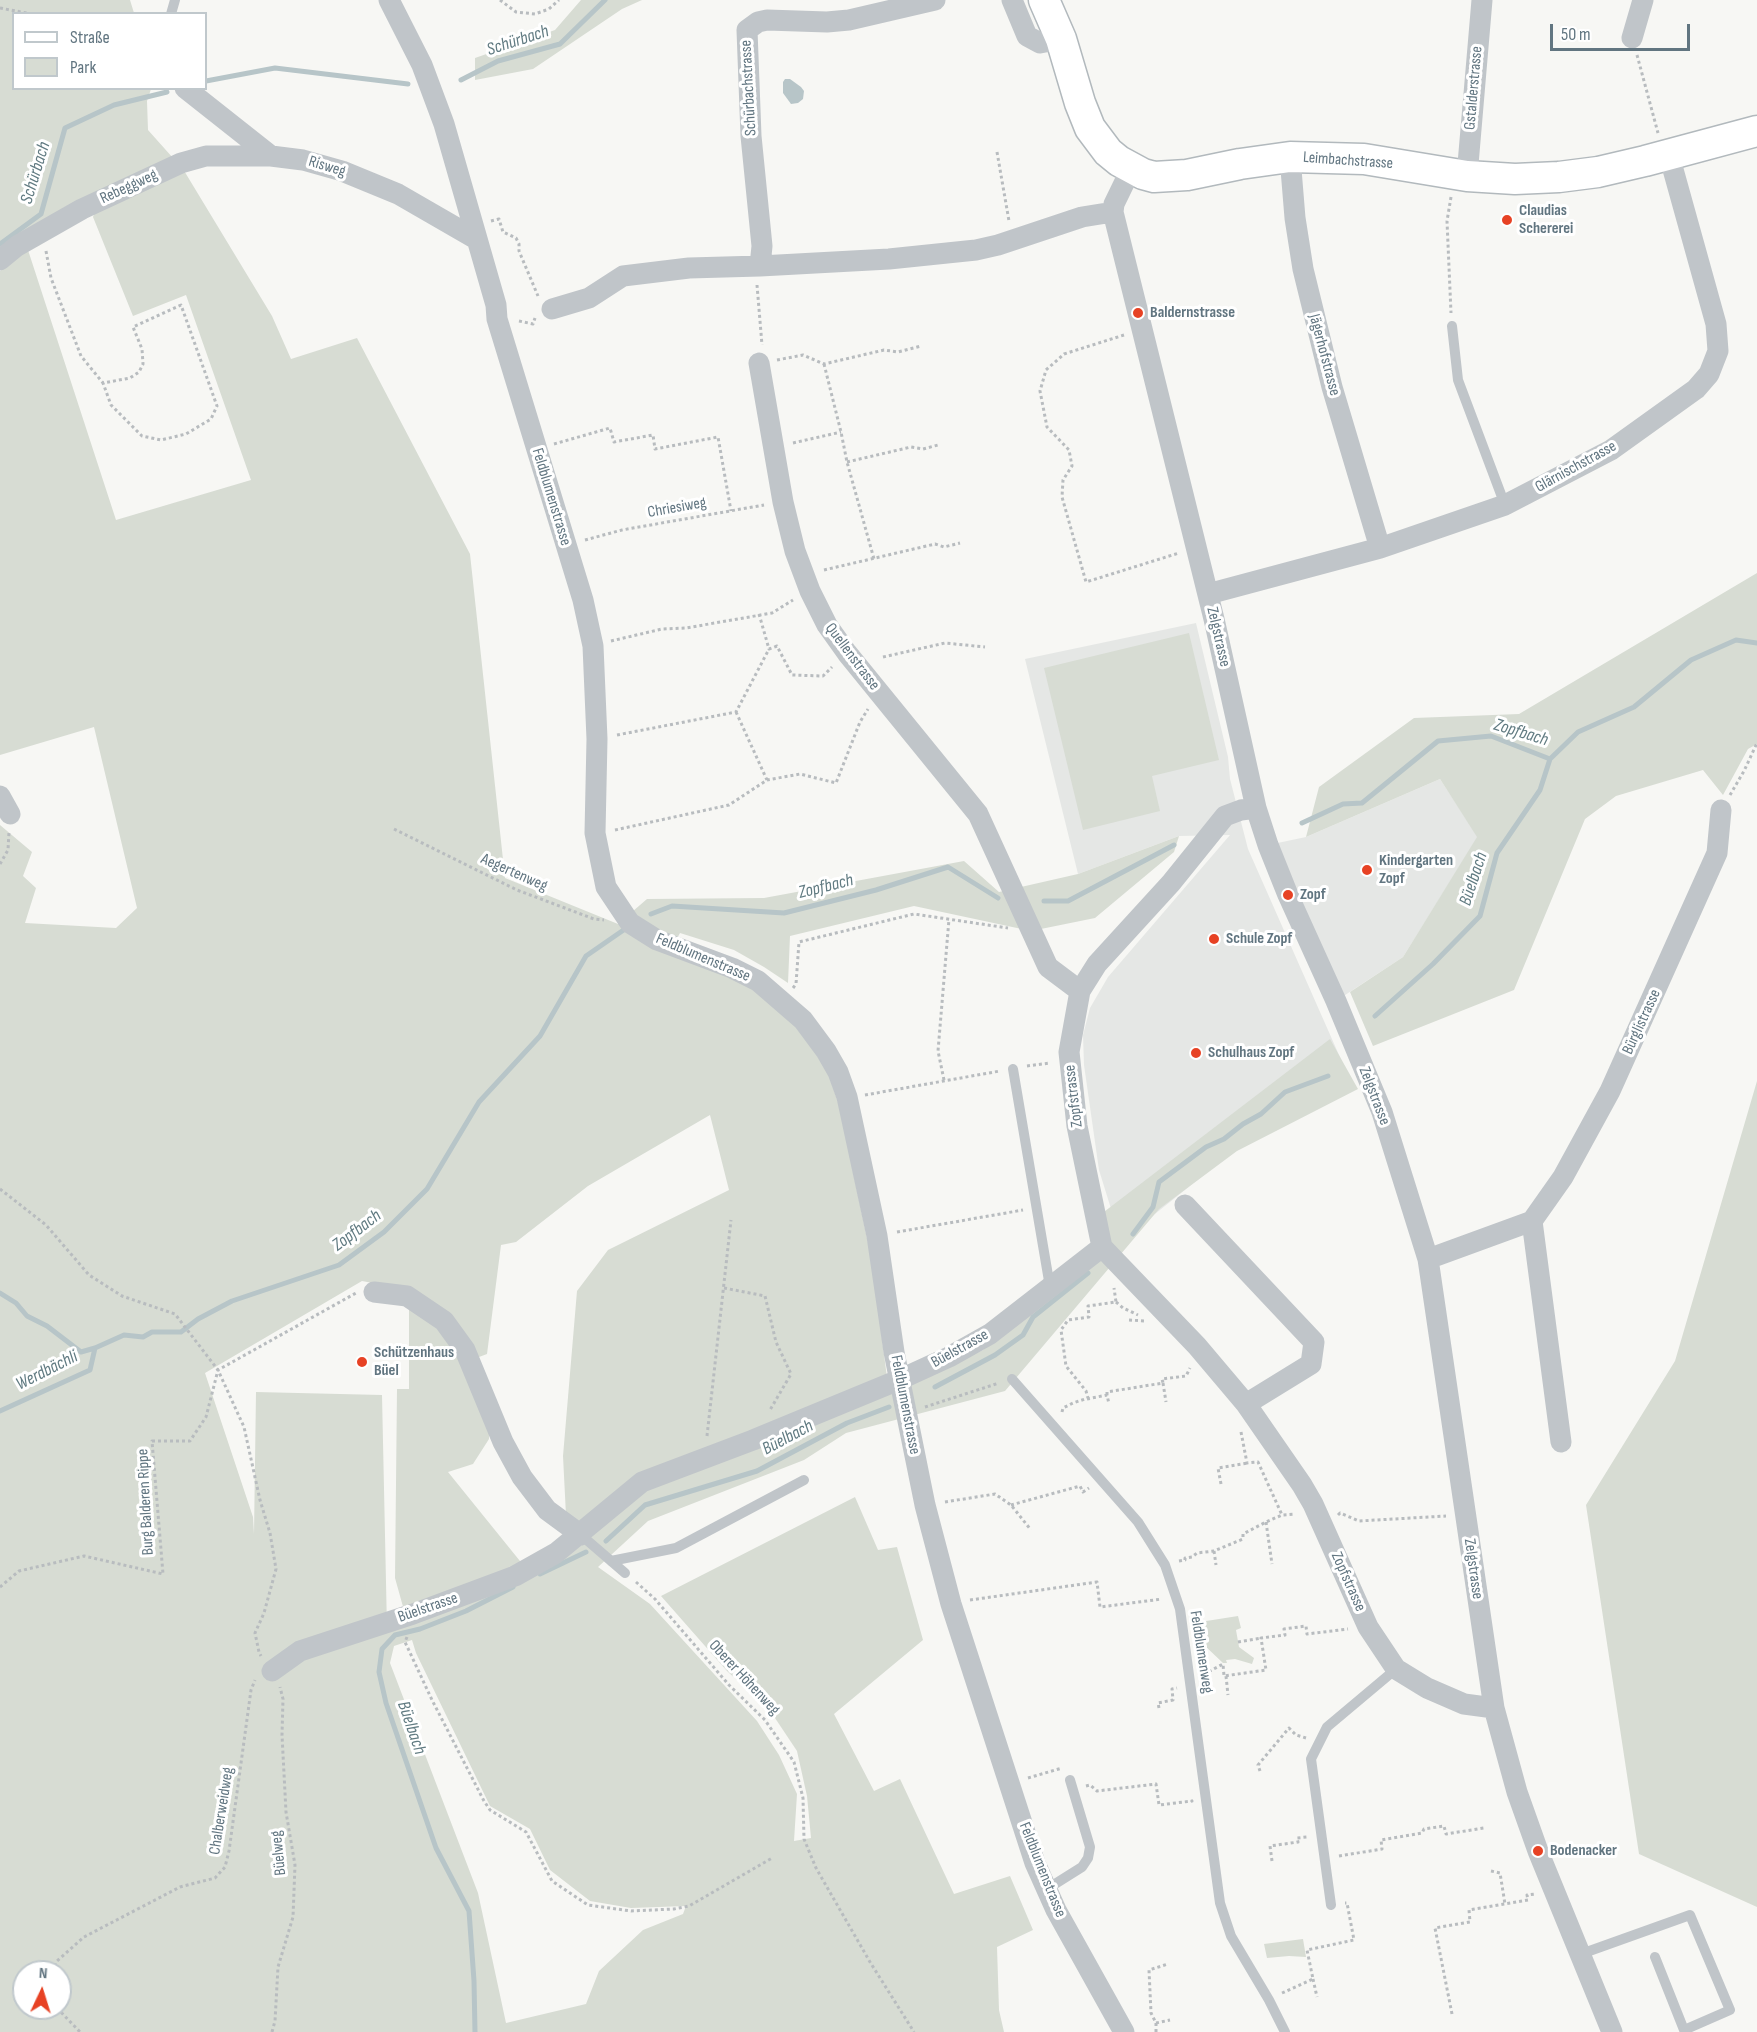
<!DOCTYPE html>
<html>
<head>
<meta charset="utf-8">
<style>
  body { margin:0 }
  #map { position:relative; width:1757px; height:2032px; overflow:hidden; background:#f7f7f4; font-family:"Sofia Sans Condensed",sans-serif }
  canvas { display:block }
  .legend { position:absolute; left:12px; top:12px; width:195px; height:78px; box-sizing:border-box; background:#fff; border:2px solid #c0c8cc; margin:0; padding:8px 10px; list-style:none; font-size:18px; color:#617580 }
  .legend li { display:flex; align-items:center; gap:12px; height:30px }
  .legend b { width:30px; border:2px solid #c0c8cc }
  .north { position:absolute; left:12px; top:1960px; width:60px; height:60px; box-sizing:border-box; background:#fff; border:2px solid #c0c8cc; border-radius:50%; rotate:4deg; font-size:16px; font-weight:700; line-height:24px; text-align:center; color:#617580 }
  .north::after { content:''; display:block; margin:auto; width:21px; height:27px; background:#e74224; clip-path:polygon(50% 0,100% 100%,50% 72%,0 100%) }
  .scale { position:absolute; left:1550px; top:24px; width:140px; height:27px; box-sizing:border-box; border:3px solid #617580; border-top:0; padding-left:8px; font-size:18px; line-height:21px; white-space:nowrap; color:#617580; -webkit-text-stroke:4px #fff; paint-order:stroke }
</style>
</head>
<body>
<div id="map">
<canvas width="1757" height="2032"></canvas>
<ul class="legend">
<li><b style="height:8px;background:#fff"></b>Straße</li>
<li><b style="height:16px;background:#d7dcd3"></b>Park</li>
</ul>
<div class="north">N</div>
<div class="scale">50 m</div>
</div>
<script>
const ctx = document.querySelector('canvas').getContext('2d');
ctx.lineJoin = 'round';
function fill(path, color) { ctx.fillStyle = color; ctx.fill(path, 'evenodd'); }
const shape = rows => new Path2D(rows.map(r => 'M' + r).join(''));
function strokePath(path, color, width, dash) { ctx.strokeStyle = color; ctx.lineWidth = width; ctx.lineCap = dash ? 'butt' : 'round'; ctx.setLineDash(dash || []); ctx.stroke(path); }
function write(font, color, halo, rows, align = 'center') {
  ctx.font = font + ' "Sofia Sans Condensed",sans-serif'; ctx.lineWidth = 6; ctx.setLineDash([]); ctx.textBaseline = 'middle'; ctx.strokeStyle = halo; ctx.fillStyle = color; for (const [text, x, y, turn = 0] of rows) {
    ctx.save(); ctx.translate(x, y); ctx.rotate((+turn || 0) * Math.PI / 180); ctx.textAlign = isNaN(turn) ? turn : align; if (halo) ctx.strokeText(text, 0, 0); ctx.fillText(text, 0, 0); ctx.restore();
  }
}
const built = shape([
  [1196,623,1228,757,1230,779,1248,849,1343,1064,1121,1241,1099,1170,1084,1065,1083,1035,1090,1008,1108,977,1230,835,1179,836,1078,874,1025,659],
  [1440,779,1478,837,1403,957,1336,1001,1268,845,1306,837]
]);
const green = shape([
  [0,0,130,0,134,13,14,14,14,88,151,89,147,101,148,130,173,158,0,252],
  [581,0,642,0,622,9,533,69,475,80,475,58,555,30],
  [183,169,272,316,291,359,357,338,470,554,505,878,618,924,647,899,764,898,964,861,999,892,1078,874,1179,836,1174,852,1095,918,1031,931,914,906,790,936,788,983,764,967,734,950,680,933,669,953,729,975,766,997,797,1026,809,1043,828,1073,839,1105,872,1262,889,1393,983,1350,1102,1247,1096,1218,1330,1039,1358,1089,1237,1151,1159,1209,1005,1391,846,1433,804,1460,648,1521,598,1567,650,1604,757,1721,779,1755,797,1794,794,1841,811,1838,807,1796,797,1751,771,1712,727,1671,661,1596,855,1497,878,1550,897,1547,923,1640,834,1714,874,1791,900,1779,954,1894,1010,1876,1033,1930,997,1947,999,2010,1004,2032,0,2032,0,825,32,852,23,876,36,888,25,923,116,928,137,908,94,727,0,755,0,271,28,250,116,520,251,480,186,295,133,316,93,217,96,208],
  [710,1115,729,1190,608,1250,577,1291,563,1456,567,1535,524,1566,448,1472,473,1464,489,1439,489,1422,463,1363,487,1354,501,1245,516,1242,588,1186],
  [362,1281,409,1290,409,1389,397,1389,395,1578,407,1621,387,1629,382,1395,256,1392,254,1534,253,1517,205,1373],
  [412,1640,416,1653,490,1806,530,1829,550,1870,590,1901,631,1908,686,1906,683,1914,643,1930,599,1971,586,2004,506,2023,478,1893,390,1663,394,1646],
  [24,1972,60,1972,60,2008,24,2008],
  [1757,573,1757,744,1748,749,1723,795,1703,770,1616,796,1585,819,1514,990,1373,1046,1350,992,1403,957,1477,837,1440,779,1306,837,1319,787,1414,718,1519,714],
  [1189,633,1219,760,1152,776,1160,811,1083,830,1044,668],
  [1757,1081,1757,1907,1639,1854,1586,1505,1675,1361],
  [1238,1616,1241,1628,1236,1630,1239,1647,1254,1658,1252,1664,1235,1659,1226,1660,1227,1663,1223,1663,1204,1645,1200,1622],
  [1303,1939,1306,1957,1289,1956,1267,1958,1264,1944]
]);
const water = shape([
  [785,79,790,79,801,87,804,91,803,99,798,103,791,104,783,93,783,82]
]);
const stream = shape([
  [461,80,498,61,560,44,605,0],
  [206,81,275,68,408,84],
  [0,244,41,214,65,128,114,105,167,92],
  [1302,823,1343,804,1362,803,1438,741,1491,736,1550,759,1578,732,1634,707,1691,660,1736,640,1757,643],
  [1044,901,1068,901,1174,845],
  [651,914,672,906,784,913,876,890,948,867,998,898],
  [1375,1016,1433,964,1480,916,1497,853,1540,790,1550,759],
  [1133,1234,1153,1207,1159,1182,1206,1147,1224,1139,1243,1124,1261,1114,1285,1092,1328,1076],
  [0,1293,16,1303,27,1316,47,1326,81,1352,95,1348,124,1335,143,1337,152,1332,181,1332,198,1319,232,1301,339,1265,384,1232,427,1189,479,1102,540,1036,586,956,625,929],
  [935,1387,995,1355,1023,1335,1033,1317,1088,1273],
  [0,1411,90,1370,95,1348],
  [606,1541,645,1505,757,1471,847,1423,889,1407],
  [540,1574,586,1552],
  [475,2032,474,1981,469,1911,436,1848,386,1703,379,1672,382,1649,395,1635,420,1629,466,1611,513,1587]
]);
const path = shape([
  [500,0,516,12,535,14,549,9,559,0],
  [0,8,32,14],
  [1637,55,1658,133],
  [997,152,1009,221],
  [1451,197,1447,221,1451,313],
  [491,221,499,219,503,232,516,238,519,244,519,251,538,296],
  [46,251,51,278,81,356,103,383,130,378,139,372,143,364,142,349,133,327,181,305,217,406,211,419,186,434,161,440,142,436,111,405,103,383],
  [757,285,762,345],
  [519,321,533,324,535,318],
  [1124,335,1064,354,1046,370,1040,391,1047,427,1069,450,1072,466,1063,480,1062,497,1086,582,1179,553],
  [777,360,803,355,824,364,884,350,898,352,921,346],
  [824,364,841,432,847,462,874,559],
  [793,443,841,432],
  [554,444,610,428,614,442,653,435,655,449,718,437,731,511],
  [847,462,911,447,923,449,938,445],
  [585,540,622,530,764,505],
  [824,570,935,544,944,547,960,543],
  [759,614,769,649,777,646,792,675,823,676,832,667],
  [611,641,662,629,686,628,772,613,793,600],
  [883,657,945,643,985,647],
  [736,712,767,780],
  [617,735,736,712,769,649],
  [1730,795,1744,771,1757,743],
  [394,829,517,890,594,919,604,920],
  [615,830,729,805,767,780,800,774,836,783,860,722,868,709],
  [0,864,8,850,9,832],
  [793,988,796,984,799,942,914,914,1008,928],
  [1027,1066,1050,1063],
  [944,1080,938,1051,949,919],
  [865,1095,1000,1071],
  [0,1189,46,1225,89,1275,122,1296,175,1314,218,1370,244,1427,260,1500,270,1533,276,1569,264,1613,255,1633,259,1652,261,1656],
  [897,1232,1023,1210],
  [724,1288,765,1296,776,1342,791,1374,770,1410],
  [1116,1302,1123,1308,1138,1315],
  [1129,1320,1145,1321],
  [1163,1383,1166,1402],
  [1107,1395,1107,1392,1163,1383,1162,1379,1186,1376,1190,1368],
  [1087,1399,1107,1395,1109,1404],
  [925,1407,999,1383],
  [1062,1412,1063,1408,1073,1403,1088,1398,1086,1391,1066,1366,1061,1330,1068,1320,1089,1317,1088,1306,1116,1302,1114,1288],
  [1241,1432,1247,1463,1258,1462,1282,1515],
  [707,1436,731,1220],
  [1221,1484,1218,1468,1248,1463],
  [945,1502,995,1494,1011,1505,1031,1530],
  [1011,1505,1080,1486,1083,1492,1089,1488],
  [1338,1515,1340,1513,1359,1521,1446,1516],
  [1266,1522,1272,1564],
  [1214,1551,1216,1565],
  [1179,1561,1185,1560,1185,1558,1192,1557,1197,1553,1214,1551,1243,1539,1243,1534,1266,1522,1282,1515,1295,1514],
  [636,1582,655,1599,729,1685,765,1720,794,1762,803,1798,804,1839,816,1868,870,1962,914,2032],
  [0,1587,19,1571,84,1556,163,1574,152,1441,190,1441,206,1417,218,1370,356,1293],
  [970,1600,1097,1582,1100,1607,1162,1599],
  [407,1637,405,1642,432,1700,484,1801,490,1810,526,1832,552,1881,588,1905,631,1911,674,1909,689,1906,772,1858],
  [1238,1642,1261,1638],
  [1203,1673,1208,1672,1223,1664,1224,1676,1266,1670,1261,1638,1285,1635,1284,1629,1306,1626,1307,1634,1348,1629],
  [1226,1676,1228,1695],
  [1159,1708,1158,1703,1173,1700,1172,1689,1177,1688],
  [1260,1771,1258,1765,1289,1728,1296,1735,1306,1738],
  [1028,1778,1062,1768],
  [1086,1786,1090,1785,1097,1791,1156,1784,1159,1805,1192,1801,1191,1800],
  [1339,1856,1382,1849,1381,1840,1422,1833,1424,1829,1444,1826,1446,1834,1484,1828],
  [1272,1861,1270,1846,1298,1842,1297,1838,1307,1837],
  [1491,1871,1500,1873,1505,1904],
  [53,1972,56,1962,84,1937,180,1887,215,1878,225,1867,229,1851,251,1690,255,1680],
  [1313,1979,1317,1997],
  [1282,1993,1313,1979,1307,1950,1354,1940,1347,1903,1345,1903],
  [57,2008,80,2032],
  [1452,2014,1435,1928,1470,1922,1469,1910,1528,1900,1527,1895,1535,1894],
  [1156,2023,1170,2020],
  [272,2032,275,2021,278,1967,293,1917,295,1865,286,1812,282,1735,283,1699,280,1687],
  [1156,2032,1156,2023,1151,2013,1149,1970,1168,1964]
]);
const lane = shape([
  [171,14,175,0],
  [1452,326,1458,380,1505,505],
  [1013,1069,1050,1287],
  [1012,1379,1138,1522,1165,1565,1180,1609,1220,1903,1231,1936,1269,2000,1285,2032],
  [581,1535,625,1573],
  [611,1561,676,1548,804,1480],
  [1047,1889,1082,1867,1088,1858,1090,1847,1070,1780],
  [1331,1905,1311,1759,1327,1727,1396,1669],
  [1581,1954,1690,1915,1730,2010,1684,2030,1655,1957]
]);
const street = shape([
  [389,0,422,65,444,124,496,305,497,319,583,600,593,646,597,739,595,833,606,887,630,923,657,940,732,968,758,981,803,1020,826,1051,838,1072,847,1097,877,1236,894,1352,925,1505,951,1604,1035,1863,1056,1910,1124,2032],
  [1012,0,1027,36,1040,43,1061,39],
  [1632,38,1643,0],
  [185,88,271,156,303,160,342,171,398,194,476,239],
  [1290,157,1295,218,1303,269,1332,387,1380,548],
  [1131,169,1114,204,1113,212,1214,619,1256,808,1268,845,1288,895,1336,1001,1382,1112,1428,1259,1494,1708,1517,1792,1538,1851,1612,2032],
  [1467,176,1482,0],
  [0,260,17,246,82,209,181,163,206,156,271,156],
  [760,266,762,246,751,136,747,30,758,22,767,20,827,22,849,20,935,0],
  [552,309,589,298,623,276,689,268,760,266,889,259,976,250,998,245,1082,217,1113,212],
  [759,363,783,502,795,551,810,591,827,625,847,653,978,814,1048,967,1080,991],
  [1208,594,1380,548,1505,505,1611,450,1696,389,1709,374,1718,351,1716,324,1669,155],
  [0,796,10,814],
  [1256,808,1241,810,1225,816,1171,883,1097,964,1080,991,1069,1052,1077,1126,1102,1247,1197,1346,1246,1404,1302,1485,1313,1504,1368,1627,1396,1669,1427,1688,1464,1704,1494,1708],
  [1185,1205,1314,1342,1311,1364,1246,1404],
  [1428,1259,1532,1221],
  [374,1292,407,1296,444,1321,465,1350,503,1442,522,1477,547,1510,581,1535],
  [1561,1442,1532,1221,1563,1177,1610,1091,1717,853,1721,810],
  [272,1671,300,1651,413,1614,515,1576,556,1553,642,1482,753,1440,901,1379,949,1357,990,1334,1102,1247]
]);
const secondary = shape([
  [1044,0,1061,39,1080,103,1090,128,1108,152,1119,161,1143,174,1154,177,1187,175,1240,164,1290,157,1364,159,1467,176,1515,179,1559,177,1598,172,1645,161,1757,131]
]);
const markers = [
  [1507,220,6,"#e74224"],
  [1138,313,6,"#e74224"],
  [1367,870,6,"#e74224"],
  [1288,895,6,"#e74224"],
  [1214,939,6,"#e74224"],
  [1196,1053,6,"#e74224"],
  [362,1362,6,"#e74224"],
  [1538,1851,6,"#e74224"]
];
const streetNames = [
  ["Schürbachstrasse",749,88,-93],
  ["Gstalderstrasse",1474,88,-85],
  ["Leimbachstrasse",1348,161,4],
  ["Risweg",327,167,17],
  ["Rebeggweg",129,187,-25],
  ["Jägerhofstrasse",1324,355,75],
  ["Glärnischstrasse",1576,467,-29],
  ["Feldblumenstrasse",551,497,73],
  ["Chriesiweg",677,508,-10],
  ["Zelgstrasse",1218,637,77],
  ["Quellenstrasse",852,657,53],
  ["Aegertenweg",514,873,24],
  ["Feldblumenstrasse",703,958,23],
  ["Bürglistrasse",1642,1022,-65],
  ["Zopfstrasse",1074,1096,-97],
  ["Zelgstrasse",1374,1096,69],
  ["Büelstrasse",960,1349,-29],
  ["Feldblumenstrasse",905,1405,79],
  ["Burg Balderen Rippe",146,1502,-93],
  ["Zelgstrasse",1473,1569,82],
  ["Zopfstrasse",1348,1582,66],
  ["Büelstrasse",428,1608,-19],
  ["Feldblumenweg",1201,1652,81],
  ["Oberer Höhenweg",744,1678,47],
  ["Chalberweidweg",222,1811,-81],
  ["Büelweg",279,1853,-96],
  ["Feldblumenstrasse",1042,1870,68]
];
const poiNames = [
  ["Claudias",1519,211],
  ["Schererei",1519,229],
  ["Baldernstrasse",1150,313],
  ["Kindergarten",1379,861],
  ["Zopf",1379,879],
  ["Zopf",1300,895],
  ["Schule Zopf",1226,939],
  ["Schulhaus Zopf",1208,1053],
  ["Schützenhaus",374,1353],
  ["Büel",374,1371],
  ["Bodenacker",1550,1851]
];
const waterNames = [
  ["Schürbach",518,41,-18],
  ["Schürbach",36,173,-73],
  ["Zopfbach",1521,733,17],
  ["Büelbach",1474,879,-72],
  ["Zopfbach",826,887,-14],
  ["Zopfbach",357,1231,-37],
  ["Werdbächli",47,1371,-27],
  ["Büelbach",788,1438,-28],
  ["Büelbach",411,1728,71]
];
fill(built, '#e5e7e5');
fill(green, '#d7dcd3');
fill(water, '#b7c5c8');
strokePath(stream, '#b7c5c8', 5);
strokePath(secondary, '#b2b9bd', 33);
strokePath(path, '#b8bcbf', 3, [3, 3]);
strokePath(lane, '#c0c5c9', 10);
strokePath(street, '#c0c5c9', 21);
strokePath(secondary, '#fff', 30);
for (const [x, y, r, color] of markers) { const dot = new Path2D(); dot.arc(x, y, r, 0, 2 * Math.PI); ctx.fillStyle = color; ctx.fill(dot); strokePath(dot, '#fff', 2); }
write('16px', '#617580', '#fff', streetNames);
write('bold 16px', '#617580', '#fff', poiNames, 'left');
write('italic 18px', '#617b82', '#fff', waterNames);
</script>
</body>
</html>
